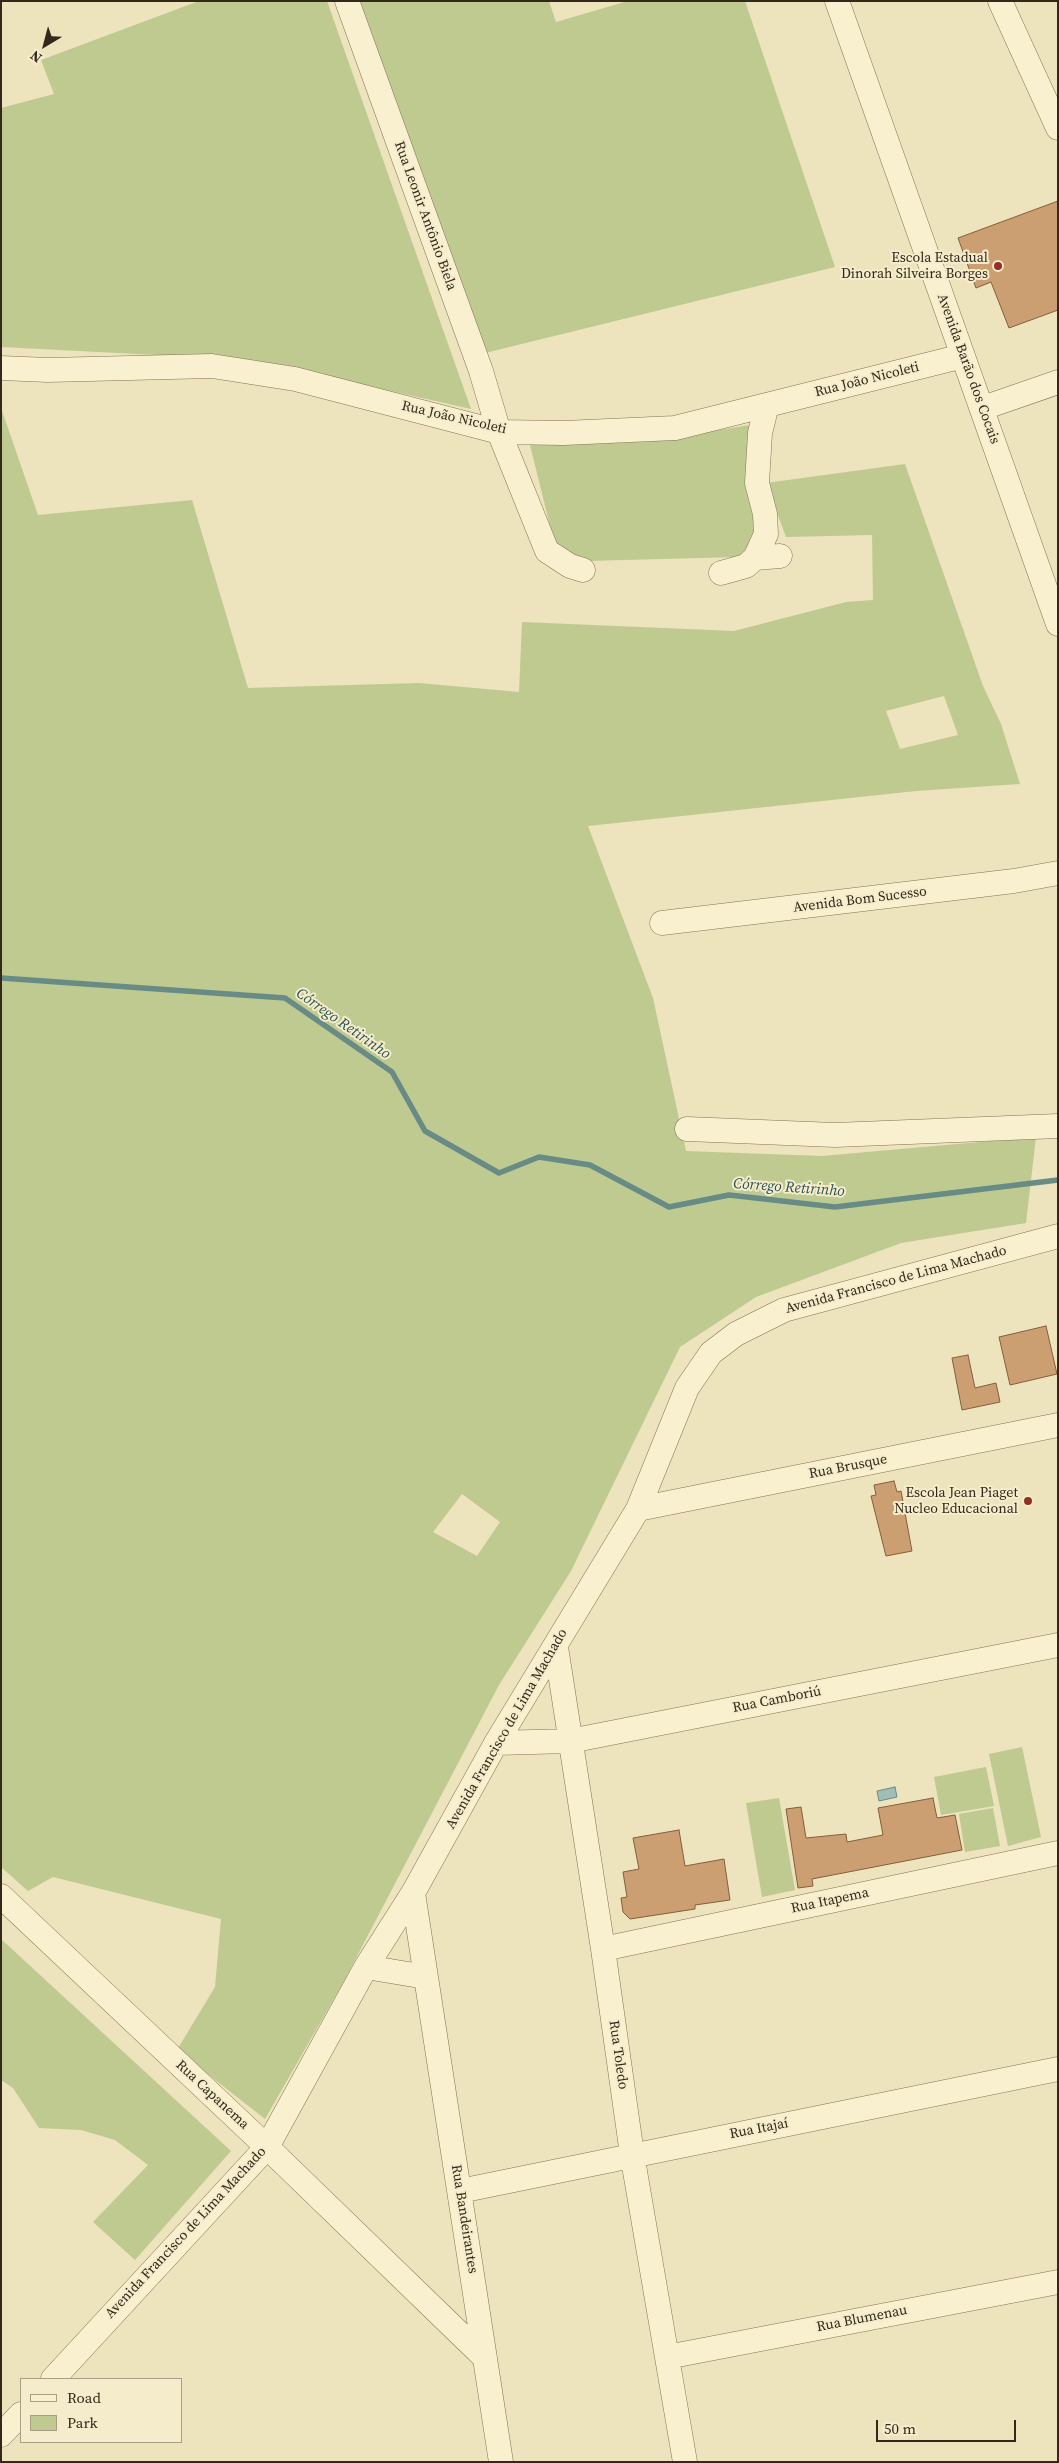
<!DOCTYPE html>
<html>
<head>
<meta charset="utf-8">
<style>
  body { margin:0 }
  #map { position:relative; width:1059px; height:2463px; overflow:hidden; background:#ede3bc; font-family:"Source Serif 4",serif }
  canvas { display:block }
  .frame { position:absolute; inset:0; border:2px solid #33291b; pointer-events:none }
  .legend { position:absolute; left:20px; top:2378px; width:162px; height:65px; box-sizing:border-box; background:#f5eccb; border:1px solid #a79e85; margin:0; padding:6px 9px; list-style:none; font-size:15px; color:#33291b }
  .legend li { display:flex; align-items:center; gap:10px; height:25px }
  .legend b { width:25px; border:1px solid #a79e85 }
  .north { position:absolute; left:20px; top:20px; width:50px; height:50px; -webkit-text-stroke:4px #f5eccb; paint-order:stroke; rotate:217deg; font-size:14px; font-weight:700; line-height:20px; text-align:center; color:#33291b }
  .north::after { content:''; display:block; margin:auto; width:18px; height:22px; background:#33291b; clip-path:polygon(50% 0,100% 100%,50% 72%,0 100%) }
  .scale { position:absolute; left:876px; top:2420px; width:140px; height:22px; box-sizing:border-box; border:2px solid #33291b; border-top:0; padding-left:6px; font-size:15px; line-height:18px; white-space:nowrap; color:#33291b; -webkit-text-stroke:4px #f5eccb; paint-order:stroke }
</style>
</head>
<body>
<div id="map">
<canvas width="1059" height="2463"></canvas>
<div class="frame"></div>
<ul class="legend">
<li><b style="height:6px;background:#f8f0cf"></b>Road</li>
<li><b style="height:14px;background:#beca90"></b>Park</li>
</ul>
<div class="north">N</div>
<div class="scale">50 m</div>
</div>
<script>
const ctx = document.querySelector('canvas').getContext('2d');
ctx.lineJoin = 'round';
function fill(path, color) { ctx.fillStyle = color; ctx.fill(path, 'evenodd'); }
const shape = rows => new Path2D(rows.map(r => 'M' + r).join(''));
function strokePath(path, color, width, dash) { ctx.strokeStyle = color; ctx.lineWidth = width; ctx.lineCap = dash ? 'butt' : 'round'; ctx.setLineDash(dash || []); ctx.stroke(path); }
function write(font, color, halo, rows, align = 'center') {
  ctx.font = font + ' "Source Serif 4",serif'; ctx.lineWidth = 4; ctx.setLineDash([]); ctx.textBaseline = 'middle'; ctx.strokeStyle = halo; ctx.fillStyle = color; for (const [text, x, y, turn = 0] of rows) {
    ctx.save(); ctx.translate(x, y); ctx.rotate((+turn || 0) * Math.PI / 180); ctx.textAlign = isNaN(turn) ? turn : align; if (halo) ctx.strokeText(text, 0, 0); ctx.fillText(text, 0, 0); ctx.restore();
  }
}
const green = shape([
  [199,1,327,1,471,409,253,360,1,347,1,108,54,94,41,60],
  [355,1,549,1,556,22,628,1,745,1,835,267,481,354],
  [1,408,38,515,192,500,248,688,419,683,519,692,522,622,734,631,846,602,873,600,872,535,786,537,766,483,905,464,983,686,1001,724,1020,784,916,791,588,826,653,998,686,1151,822,1156,1036,1137,1026,1223,901,1243,756,1297,680,1347,571,1571,499,1685,344,1981,265,2119,177,2050,215,1987,221,1919,53,1877,28,1891,1,1867],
  [944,696,958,735,900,749,886,711],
  [462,1494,500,1522,477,1556,433,1532],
  [756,424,758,536,739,557,586,561,555,546,530,445,675,437],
  [1022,1747,1041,1837,1008,1846,989,1754],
  [986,1767,994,1806,941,1815,934,1777],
  [779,1798,795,1890,762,1897,746,1803],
  [993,1808,1000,1846,965,1852,959,1814],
  [1,1939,231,2151,135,2260,93,2222,148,2165,115,2140,81,2130,39,2128,13,2088,1,2080]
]);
const water = shape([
  [895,1787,897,1797,879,1801,877,1791,895,1787]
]);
const stream = shape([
  [1,978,285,998,392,1072,425,1131,499,1173,539,1157,590,1165,669,1207,729,1195,835,1207,1058,1180]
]);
const building = shape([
  [1058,201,1058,310,1009,328,991,282,976,288,958,238,1058,201],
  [1046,1326,1057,1374,1010,1385,999,1337,1046,1326],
  [968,1355,975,1388,996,1383,1000,1402,962,1410,952,1358,968,1355],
  [894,1481,897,1492,901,1491,912,1551,886,1556,871,1496,876,1495,874,1485,894,1481],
  [933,1798,937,1818,955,1815,962,1850,812,1879,813,1886,798,1888,786,1809,801,1807,806,1838,846,1834,847,1842,883,1835,878,1808,933,1798],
  [679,1830,685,1866,724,1859,730,1900,695,1905,695,1909,630,1919,623,1912,621,1898,627,1897,623,1872,639,1869,633,1838,679,1830]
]);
const minor = shape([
  [347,1,481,371,499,432,547,551,570,566,583,570],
  [837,1,1058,624],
  [1000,1,1058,128],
  [1,368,48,370,212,366,295,379,499,432,564,433,675,428,963,356],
  [983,408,1058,382],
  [755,558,780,556],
  [721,573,746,566,755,558,766,534,765,514,757,483,760,433,767,405],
  [662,923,1014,881,1058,873],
  [687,1129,835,1135,1058,1126],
  [638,1509,1058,1425],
  [556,1647,603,1949,632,2154,685,2462],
  [496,1743,570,1741,1058,1645],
  [413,1893,501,2462],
  [1,1896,267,2147,485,2358],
  [603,1949,1058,1853],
  [366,1967,426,1977],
  [460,2191,1058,2069],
  [667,2357,1058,2282],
  [53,2379,267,2147,366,1967,413,1893,496,1743,638,1509,687,1388,711,1353,736,1334,784,1310,1058,1236],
  [1,2435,21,2414]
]);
const markers = [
  [998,266,5,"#932f26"],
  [1028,1501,5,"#932f26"]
];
const streetNames = [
  ["Rua Leonir Antônio Biela",425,216,70],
  ["Avenida Barão dos Cocais",968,369,70],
  ["Rua João Nicoleti",867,380,-14],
  ["Rua João Nicoleti",454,418,13],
  ["Avenida Bom Sucesso",860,900,-7],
  ["Avenida Francisco de Lima Machado",896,1280,-15],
  ["Rua Brusque",848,1467,-11],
  ["Rua Camboriú",777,1700,-11],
  ["Avenida Francisco de Lima Machado",507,1729,-60],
  ["Rua Itapema",830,1901,-12],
  ["Rua Toledo",618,2055,82],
  ["Rua Capanema",212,2095,43],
  ["Rua Itajaí",759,2129,-11],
  ["Rua Bandeirantes",464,2219,81],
  ["Avenida Francisco de Lima Machado",186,2233,-47],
  ["Rua Blumenau",862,2319,-11]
];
const poiNames = [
  ["Escola Estadual",988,258],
  ["Dinorah Silveira Borges",988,274],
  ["Escola Jean Piaget",1018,1493],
  ["Nucleo Educacional",1018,1509]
];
const waterNames = [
  ["Córrego Retirinho",343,1024,35],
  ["Córrego Retirinho",789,1188,4]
];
fill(green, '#beca90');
fill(water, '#a0beb8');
strokePath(water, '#688b85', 1);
strokePath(stream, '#688b85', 5.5);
fill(building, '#cb9f72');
strokePath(building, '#835e3c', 1);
strokePath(minor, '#847356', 25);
strokePath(minor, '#f8f0cf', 24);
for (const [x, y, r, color] of markers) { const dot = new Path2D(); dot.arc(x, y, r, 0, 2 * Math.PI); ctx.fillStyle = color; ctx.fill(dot); strokePath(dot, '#f5eccb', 2); }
write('14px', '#33291b', '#f5eccb', streetNames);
write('14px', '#33291b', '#f5eccb', poiNames, 'right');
write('italic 15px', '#2a5253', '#f5eccb', waterNames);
</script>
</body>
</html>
